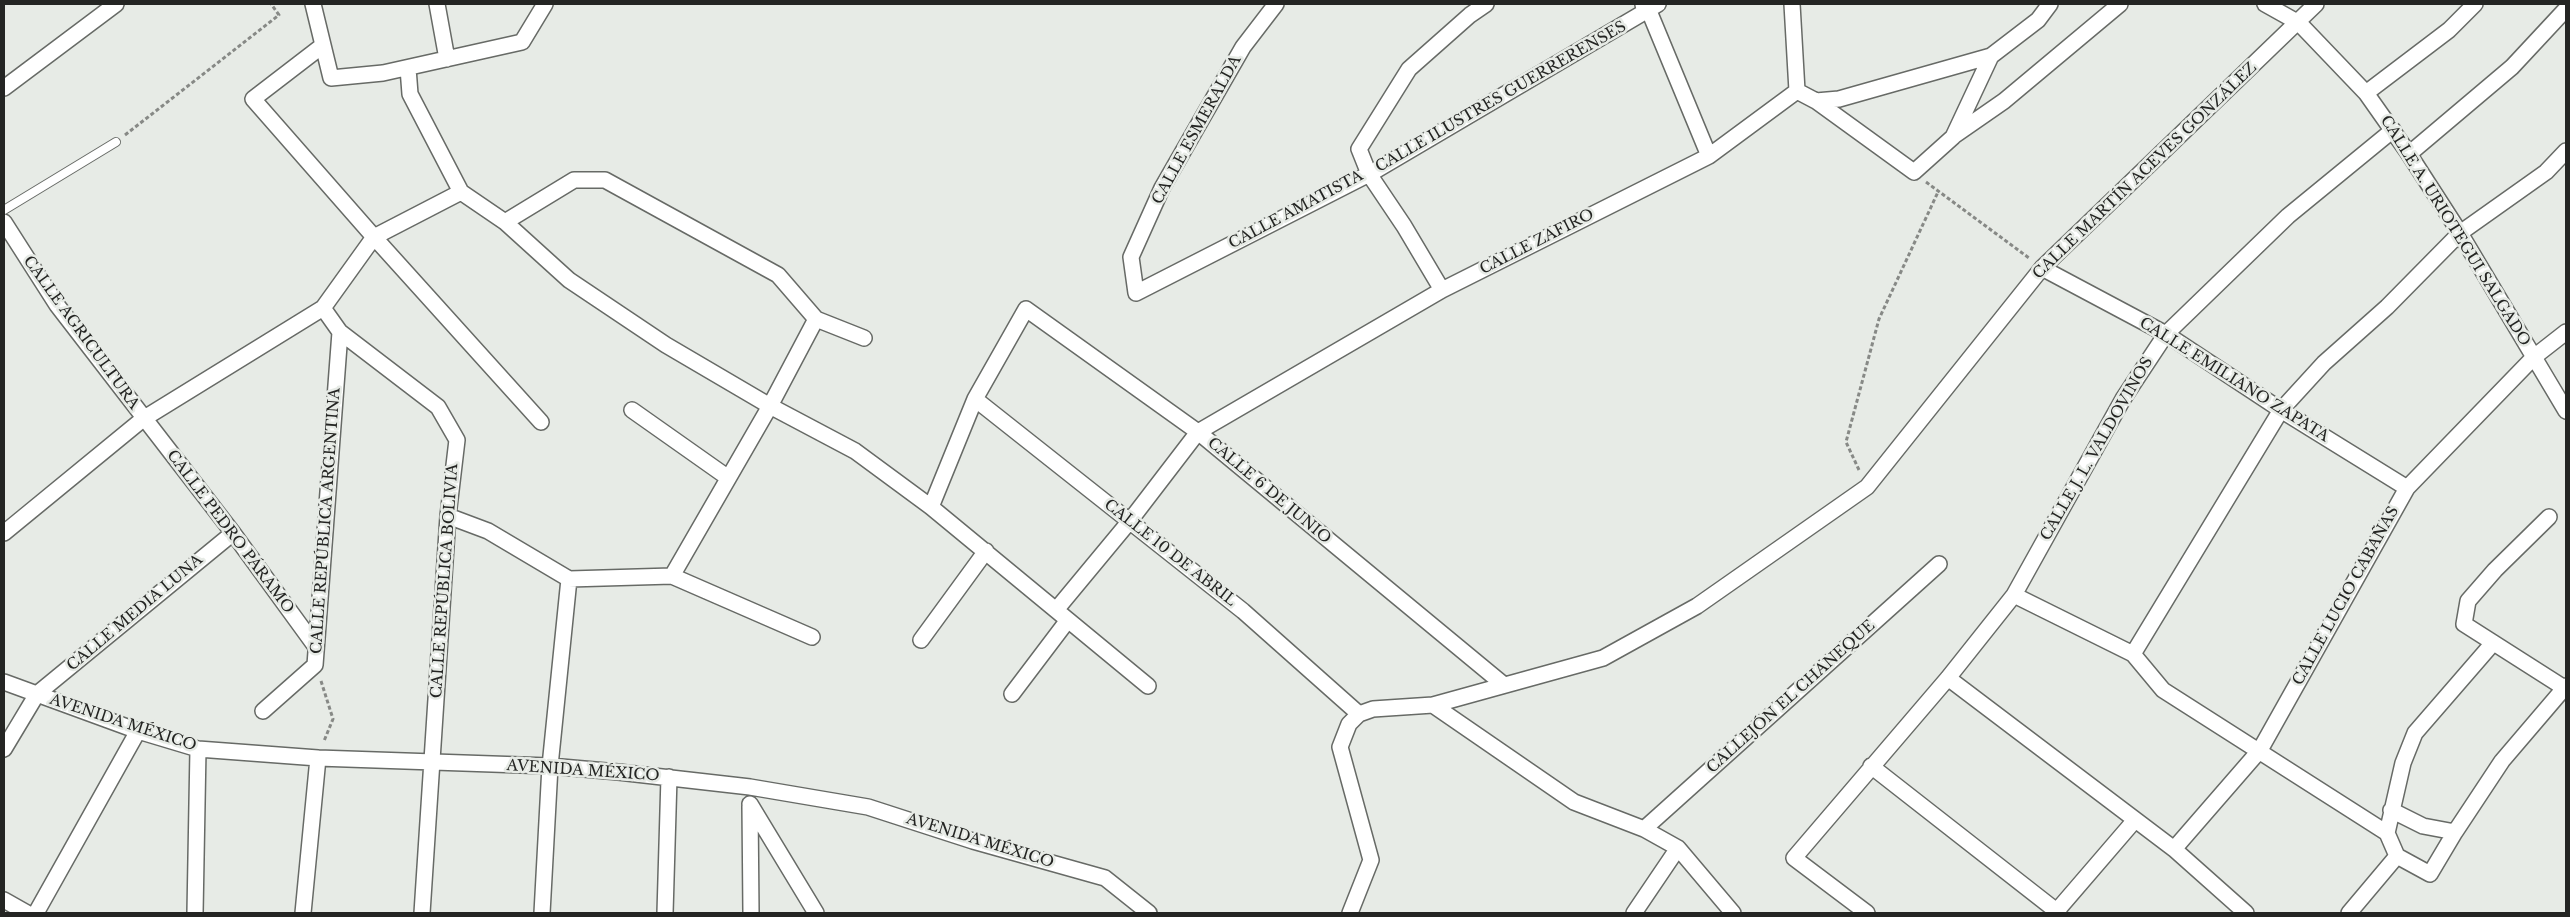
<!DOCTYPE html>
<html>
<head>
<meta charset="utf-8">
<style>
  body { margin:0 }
  #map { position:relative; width:2570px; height:917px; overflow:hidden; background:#e7ebe6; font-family:"Libre Baskerville",serif }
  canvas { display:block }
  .frame { position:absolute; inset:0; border:5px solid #242523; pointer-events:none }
</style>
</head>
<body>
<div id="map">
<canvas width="2570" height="917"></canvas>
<div class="frame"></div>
</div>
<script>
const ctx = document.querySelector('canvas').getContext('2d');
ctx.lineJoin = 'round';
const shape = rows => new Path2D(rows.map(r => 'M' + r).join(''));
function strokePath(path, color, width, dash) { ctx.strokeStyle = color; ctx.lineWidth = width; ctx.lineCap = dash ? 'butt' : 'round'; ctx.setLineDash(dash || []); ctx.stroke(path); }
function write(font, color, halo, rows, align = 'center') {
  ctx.font = font + ' "Libre Baskerville",serif'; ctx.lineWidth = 5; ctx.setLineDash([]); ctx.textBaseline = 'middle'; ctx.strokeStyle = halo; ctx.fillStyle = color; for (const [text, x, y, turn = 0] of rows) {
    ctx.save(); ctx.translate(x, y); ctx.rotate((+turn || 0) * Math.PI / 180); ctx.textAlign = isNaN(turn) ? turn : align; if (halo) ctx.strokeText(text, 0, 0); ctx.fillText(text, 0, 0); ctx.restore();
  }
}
const path = shape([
  [125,135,279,15,271,4],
  [1926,182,2029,258],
  [1859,470,1846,442,1879,319,1938,192],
  [321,681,333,719,324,741]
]);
const lane = shape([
  [4,210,116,142]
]);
const street = shape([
  [313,4,331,78,383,73,522,42,545,4],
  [437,4,447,59],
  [1276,4,1243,47,1162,188,1131,257,1136,293,1373,172,1658,4],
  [1792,4,1797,91],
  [2265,4,2299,23,2366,93,2409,154,2460,233,2566,411],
  [1643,5,1649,11,1709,156],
  [322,46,253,99,374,237,541,422],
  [408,68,410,94,461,192,505,222,569,280,666,345,770,406,855,451,931,507,1148,686],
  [4,88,116,4],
  [1797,91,1816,101,1914,172,1953,137,1991,56,2038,20,2050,4],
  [2366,93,2449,30,2475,4],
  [1816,101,1839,99,1991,56],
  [1955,135,2004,101,2120,4],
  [2409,154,2512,67,2566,9],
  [4,222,57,305,233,533,316,647],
  [505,222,574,180,605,180,778,275,816,319,864,338],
  [2042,268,2166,334,2281,410,2407,488],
  [1442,290,1404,226,1369,174,1359,149,1409,69,1470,15,1486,4],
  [323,308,340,332,438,407,457,440,448,516,422,913],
  [975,399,1243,611,1359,714],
  [632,410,727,477],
  [931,507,975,399,1026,309,1198,432,1504,685],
  [448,516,488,531,569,579],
  [2549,517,2495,570,2468,601,2464,624,2566,689],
  [4,533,143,419,323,308,374,237,461,192],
  [672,576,770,406,816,319],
  [569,579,672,576,812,637],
  [2014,595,2133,654,2163,690,2387,833],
  [1056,610,1129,522,1198,432,1442,290,1709,156,1797,91],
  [921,640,986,551],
  [2133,654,2281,410,2324,363,2387,307,2460,233,2546,172,2566,151],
  [1948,678,2174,849,2246,913],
  [4,682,138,731,198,749,318,758,550,766,618,772,750,787,868,807,973,841,1105,878,1149,913],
  [1012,694,1068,620],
  [1433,705,1574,802,1644,829,1678,848,1733,913],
  [263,711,315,665,340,332],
  [4,749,37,694,233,533],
  [1871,766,2059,913],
  [750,804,816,913],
  [750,806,751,913],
  [2391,810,2423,826,2455,832],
  [1644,829,1939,564],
  [2174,849,2260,750,2407,488,2534,357,2566,332],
  [2397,856,2430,874,2455,832,2502,761,2566,686],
  [4,900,27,913],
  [36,913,138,731],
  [195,913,198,749],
  [303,913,318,758],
  [542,913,550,766,569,579],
  [665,913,669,777],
  [1350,913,1371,860,1340,747,1349,724,1359,714,1373,709,1433,705,1603,658,1697,606,1867,487,2042,268,2316,4],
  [1634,913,1678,848],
  [1867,913,1794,858,1948,678,2014,595,2123,399,2166,334,2288,216,2393,130],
  [2055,913,2135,820],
  [2349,913,2397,856,2387,833,2403,763,2415,733,2493,643]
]);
const streetNames = [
  ["CALLE ILUSTRES GUERRERENSES",1501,97,-30],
  ["CALLE ESMERALDA",1197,130,-61],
  ["CALLE MARTÍN ACEVES GONZÁLEZ",2145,171,-44],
  ["CALLE AMATISTA",1296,210,-28],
  ["CALLE A. URIOTEGUI SALGADO",2455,231,58],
  ["CALLE ZAFIRO",1537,242,-27],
  ["CALLE AGRICULTURA",81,333,54],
  ["CALLE EMILIANO ZAPATA",2234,380,32],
  ["CALLE J. L. VALDOVINOS",2097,449,-60],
  ["CALLE 6 DE JUNIO",1269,491,40],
  ["CALLE REPÚBLICA ARGENTINA",326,521,-86],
  ["CALLE PEDRO PÁRAMO",230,532,53],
  ["CALLE 10 DE ABRIL",1170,553,38],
  ["CALLE REPÚBLICA BOLIVIA",445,581,-86],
  ["CALLE LUCIO CABAÑAS",2346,596,-61],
  ["CALLE MEDIA LUNA",135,613,-40],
  ["CALLEJÓN EL CHANEQUE",1791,697,-42],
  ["AVENIDA MÉXICO",123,723,18],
  ["AVENIDA MÉXICO",583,771,4],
  ["AVENIDA MÉXICO",980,841,17]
];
strokePath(lane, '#676a66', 10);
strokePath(street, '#676a66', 18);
strokePath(path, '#878986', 3, [4, 2.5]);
strokePath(lane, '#fff', 8);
strokePath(street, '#fff', 15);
write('15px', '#242523', '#e7ebe6', streetNames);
</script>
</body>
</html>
